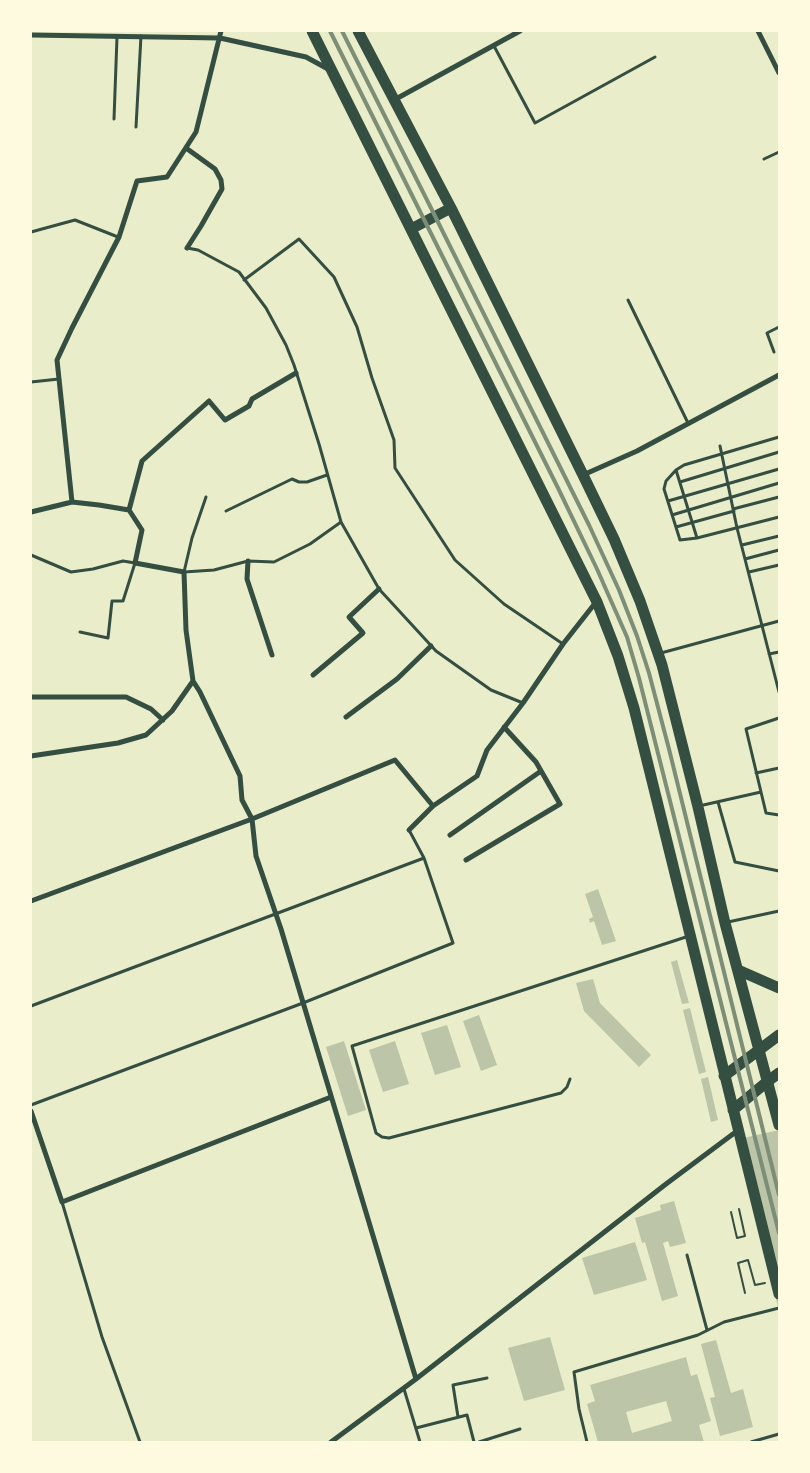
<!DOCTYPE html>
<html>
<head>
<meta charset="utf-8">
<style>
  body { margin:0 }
  #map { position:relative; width:810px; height:1473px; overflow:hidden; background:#e9edc9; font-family:"Source Serif 4",serif }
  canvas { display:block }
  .frame { position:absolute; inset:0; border:32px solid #fefae0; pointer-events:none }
</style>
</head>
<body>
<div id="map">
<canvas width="810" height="1473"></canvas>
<div class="frame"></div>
</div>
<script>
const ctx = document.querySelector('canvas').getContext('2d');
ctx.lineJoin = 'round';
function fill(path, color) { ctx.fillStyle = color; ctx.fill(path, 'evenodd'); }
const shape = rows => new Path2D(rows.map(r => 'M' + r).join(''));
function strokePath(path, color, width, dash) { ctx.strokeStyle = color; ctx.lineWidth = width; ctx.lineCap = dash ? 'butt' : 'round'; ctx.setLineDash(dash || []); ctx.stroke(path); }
const building = shape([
  [598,889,616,941,602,945,594,921,590,923,589,919,593,917,585,894],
  [677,960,689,1003,682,1004,671,962],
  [593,979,600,1003,651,1055,639,1067,584,1011,576,983],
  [690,1008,706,1072,699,1074,683,1010],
  [479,1015,497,1065,481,1071,463,1021],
  [447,1025,461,1067,435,1075,421,1033],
  [344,1041,366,1110,348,1116,326,1047],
  [395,1041,409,1084,383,1092,369,1050],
  [708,1077,718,1120,711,1122,701,1079],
  [779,1130,779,1307,778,1307,739,1139],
  [674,1201,686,1243,670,1247,668,1241,663,1243,678,1296,662,1301,645,1242,642,1243,635,1218,661,1210,660,1205],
  [635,1242,647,1280,594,1295,582,1258],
  [550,1337,565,1390,524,1401,508,1348],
  [716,1340,731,1393,743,1389,753,1427,720,1436,710,1398,715,1397,701,1344],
  [686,1357,691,1376,697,1374,711,1421,699,1425,704,1442,598,1442,587,1404,595,1401,590,1385],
  [666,1401,672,1421,632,1433,626,1412]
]);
const path = shape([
  [731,1212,737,1238,745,1236,739,1209],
  [745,1293,738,1263,748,1260,755,1285,765,1283]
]);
const service = shape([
  [494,46,535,123,655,57],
  [114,119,117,37],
  [136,127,141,36],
  [764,159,779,152],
  [31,232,75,220,118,237],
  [187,248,198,250,239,272,266,308,286,345,294,365,319,444,341,522,379,589,436,651,491,690,523,703],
  [244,280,299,239,334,277,357,327,372,378,394,440,395,468,455,560,504,604,563,644],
  [628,300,688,423],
  [774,352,767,333,779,327],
  [31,382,59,379],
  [720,446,737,528,779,692],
  [676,470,697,538,779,517],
  [680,482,779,452],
  [206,497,192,538,184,572,214,570,248,561,274,562,310,544,341,522],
  [668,501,779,469],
  [733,509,779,497],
  [226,511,292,479,299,482,307,482,327,475],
  [672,515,779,483],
  [676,527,734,511],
  [697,538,680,540,664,489,666,481,676,470,684,465,779,437],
  [742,545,779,536],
  [31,555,71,572,93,569,123,561,135,563,123,601,112,601,108,638,80,632],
  [745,559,779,550],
  [749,572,779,565],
  [661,653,779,621],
  [769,654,779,652],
  [756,773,779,768],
  [761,792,746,729,779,718],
  [718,802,735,862,779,871],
  [699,806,761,792,766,813,779,815],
  [728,922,779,911],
  [31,1006,424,858],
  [570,1079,567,1087,561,1093,389,1138,382,1137,376,1133,352,1046,689,936],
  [31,1105,303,1003,453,943,424,858,409,830],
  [62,1202,102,1337,140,1442],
  [687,1255,707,1330],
  [404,1389,420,1442],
  [458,1417,453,1385,487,1378],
  [416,1428,467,1415,474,1442],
  [479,1442,520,1429],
  [587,1442,579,1409,574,1372,698,1335,724,1322,779,1308],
  [751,1442,779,1434]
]);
const minor = shape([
  [758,31,779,73],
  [31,35,220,38,306,57,328,69],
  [394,100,520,31],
  [186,148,215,169,221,180,222,189,201,226,187,248],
  [583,475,637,451,779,375],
  [72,502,57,360,72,328,119,237,137,181,167,177,196,132,221,31],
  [129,510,142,461,209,401,225,420,249,406,252,399,296,373],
  [31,512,72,502,99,505,129,510,142,530,135,563,184,572,186,630,193,681,200,692,240,776,242,800,252,819,256,856,281,929,416,1379],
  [248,561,247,579,272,655],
  [313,675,363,633,349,617,379,589],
  [31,697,126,697,151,709,163,720],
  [346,717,397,679,431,646],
  [31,756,118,743,146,735,172,711,193,681],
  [409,830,433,806],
  [450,835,541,771],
  [466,860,560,804,536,762,504,727],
  [31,901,252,819,395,760,433,806,477,776,487,750,523,703,563,644,596,602],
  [31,1111,62,1202,331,1097],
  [331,1442,416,1379,666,1184,737,1131]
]);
const primary = shape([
  [759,1050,779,1035],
  [768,1081,779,1073]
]);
const trunk = shape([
  [312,31,597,602,618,656,634,708,779,1294],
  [358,31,451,208,583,475,614,539,640,601,662,665,698,807,725,923,779,1125],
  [411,229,451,208],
  [738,970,779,988],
  [724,1076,759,1050],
  [733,1110,768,1081]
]);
const rail = shape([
  [330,31,558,488,597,569,627,637,639,678,779,1233],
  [342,31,429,204,589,525,619,590,637,636,649,673,669,749,779,1195]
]);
fill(building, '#bcc5a7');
strokePath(path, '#344e41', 2);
strokePath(service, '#344e41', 3);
strokePath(minor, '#344e41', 5);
strokePath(primary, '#344e41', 11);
strokePath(trunk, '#344e41', 11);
strokePath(rail, '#7c8e77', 4);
</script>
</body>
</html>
